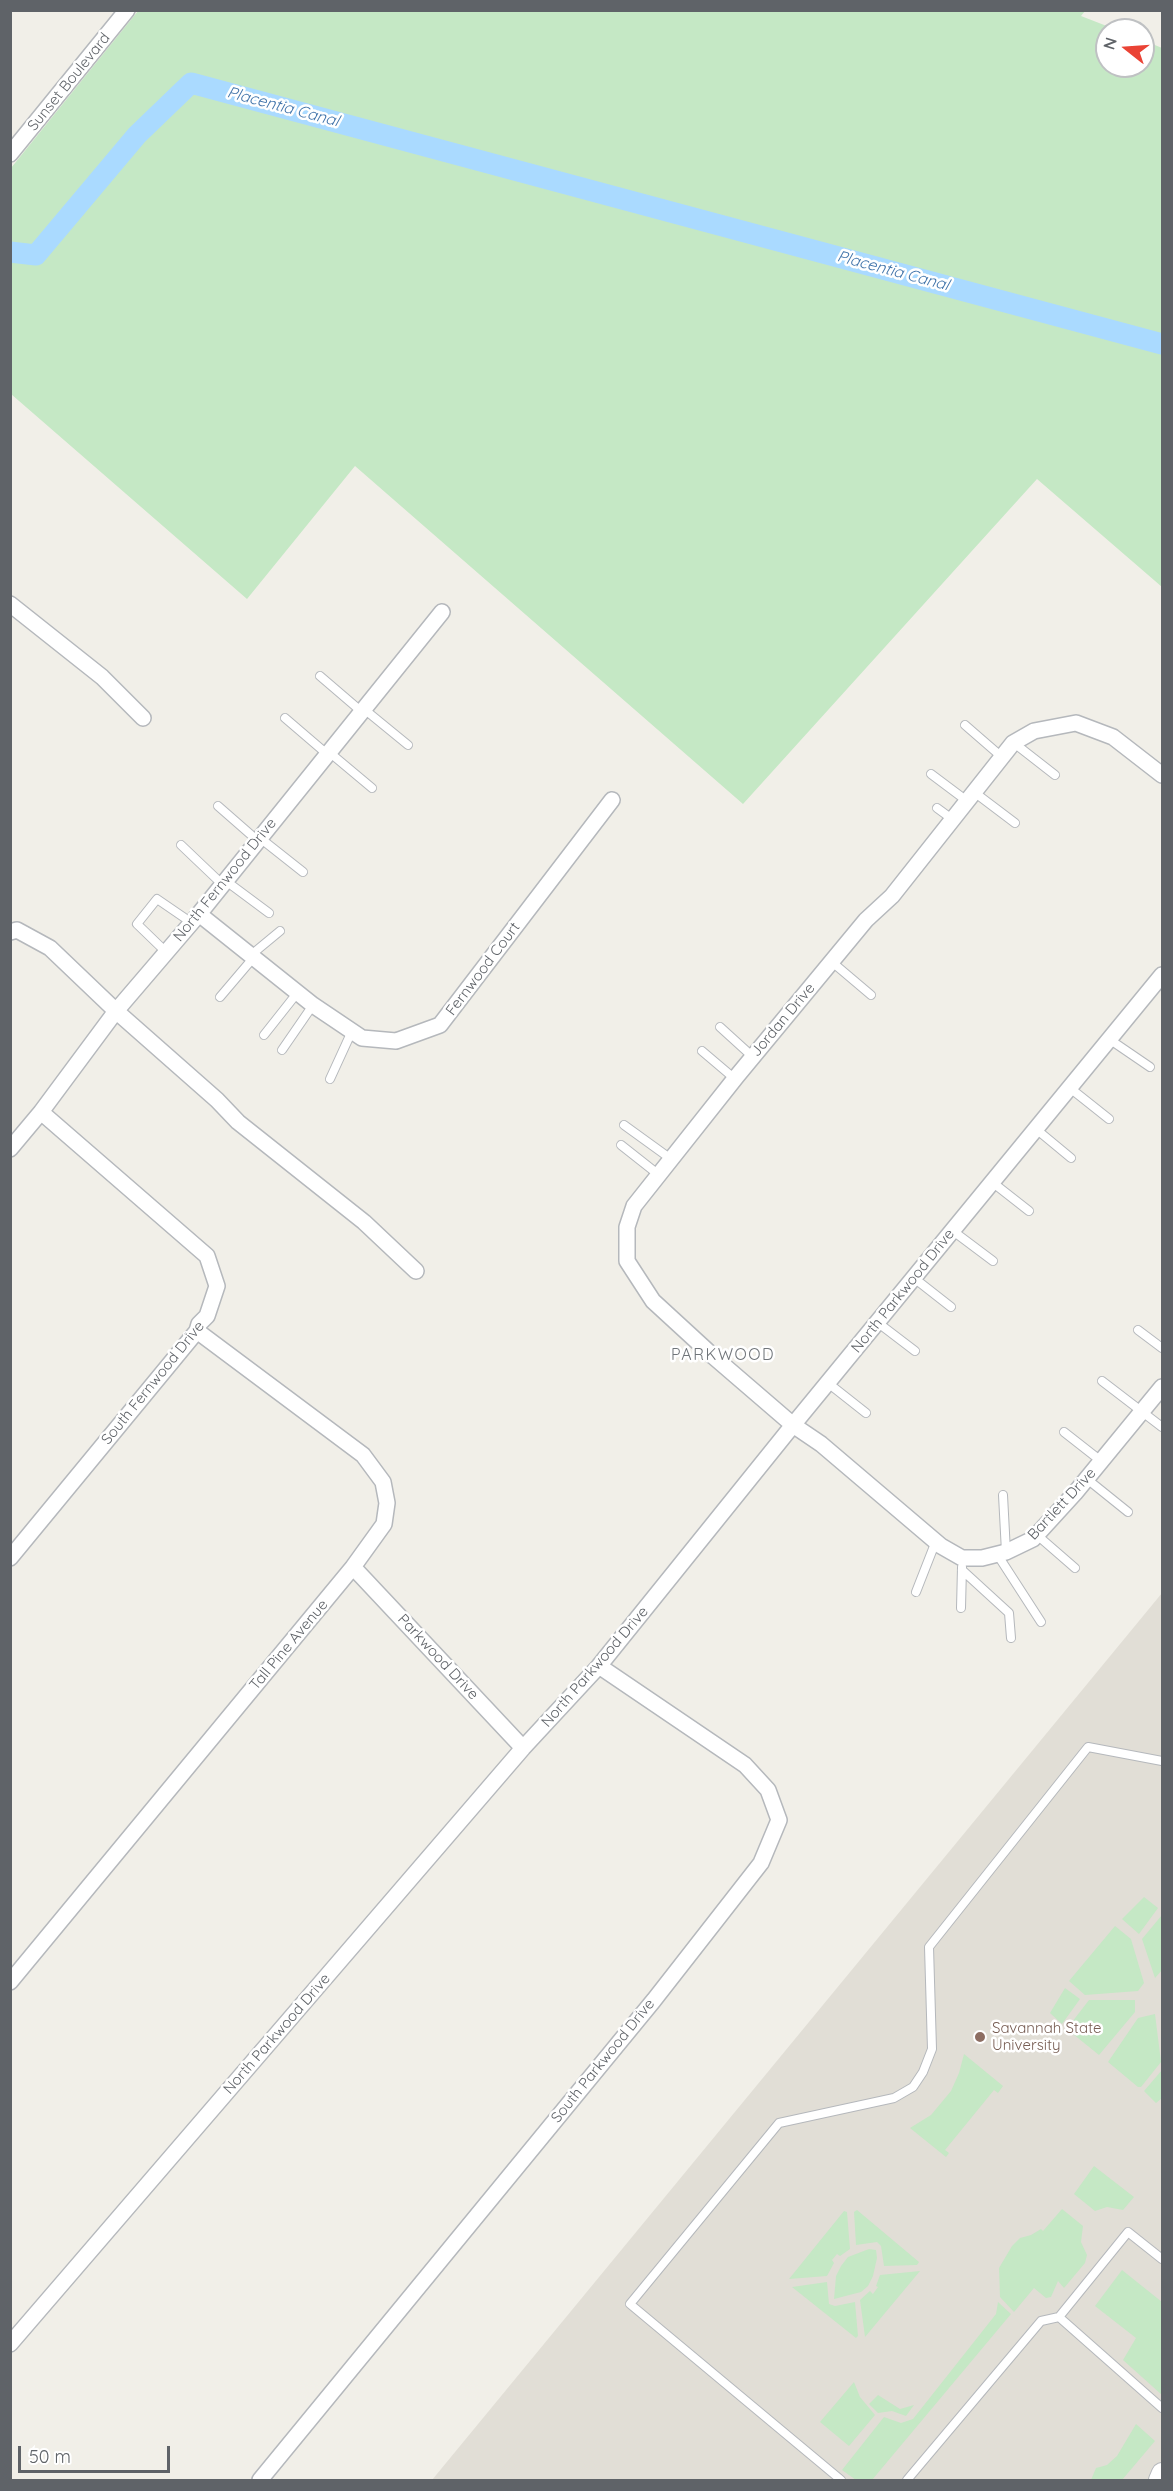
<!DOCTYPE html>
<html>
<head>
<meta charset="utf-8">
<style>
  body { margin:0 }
  #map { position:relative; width:1173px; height:2491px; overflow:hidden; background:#f1efe8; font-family:Quicksand,sans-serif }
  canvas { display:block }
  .frame { position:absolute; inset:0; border:12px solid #5f6368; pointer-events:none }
  .north { position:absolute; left:1095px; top:18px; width:60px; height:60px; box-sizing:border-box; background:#fff; border:2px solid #bfc1c3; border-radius:50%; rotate:287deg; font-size:16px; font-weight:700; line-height:24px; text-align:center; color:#5f6368 }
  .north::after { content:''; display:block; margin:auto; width:21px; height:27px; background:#ea4335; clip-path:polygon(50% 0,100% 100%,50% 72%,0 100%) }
  .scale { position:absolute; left:18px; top:2446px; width:152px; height:27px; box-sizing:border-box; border:3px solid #5f6368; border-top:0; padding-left:8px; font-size:18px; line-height:21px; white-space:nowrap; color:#5f6368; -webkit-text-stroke:4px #fff; paint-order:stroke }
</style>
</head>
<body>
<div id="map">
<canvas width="1173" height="2491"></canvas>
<div class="frame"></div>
<div class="north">N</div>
<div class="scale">50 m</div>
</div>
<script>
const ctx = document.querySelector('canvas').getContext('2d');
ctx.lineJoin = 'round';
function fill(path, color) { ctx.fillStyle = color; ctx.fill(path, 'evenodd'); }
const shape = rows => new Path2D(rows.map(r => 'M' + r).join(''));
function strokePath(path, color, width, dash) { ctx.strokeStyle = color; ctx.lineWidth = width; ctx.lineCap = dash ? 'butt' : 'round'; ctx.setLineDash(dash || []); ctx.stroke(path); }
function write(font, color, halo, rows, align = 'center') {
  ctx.font = font + ' Quicksand,sans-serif'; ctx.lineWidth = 5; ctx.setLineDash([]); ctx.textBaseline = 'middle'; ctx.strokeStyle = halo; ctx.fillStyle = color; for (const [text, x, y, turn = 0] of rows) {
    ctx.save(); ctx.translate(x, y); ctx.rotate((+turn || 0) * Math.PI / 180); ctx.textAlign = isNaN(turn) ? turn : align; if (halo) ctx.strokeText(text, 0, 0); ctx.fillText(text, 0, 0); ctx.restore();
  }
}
const education = shape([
  [1162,1593,1162,2480,432,2480]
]);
const green = shape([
  [1085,11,1081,16,1117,30,1107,30,1107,66,1143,66,1143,40,1162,48,1162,587,1037,479,743,804,355,466,247,599,11,394,11,168,138,11],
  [1144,1897,1158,1908,1139,1934,1122,1919],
  [1162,1915,1162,1970,1155,1978,1142,1939],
  [1115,1926,1131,1939,1144,1983,1138,1991,1085,1995,1069,1981],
  [1065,1988,1080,1999,1062,2024,1050,2013],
  [1089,2000,1135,2000,1135,2012,1099,2055,1068,2030,1069,2026],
  [1155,2014,1161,2062,1141,2087,1138,2087,1108,2062,1138,2018],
  [964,2054,1003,2086,998,2093,994,2090,945,2150,949,2153,946,2157,910,2128,931,2115,951,2091,959,2073],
  [1162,2070,1162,2098,1156,2103,1144,2091],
  [1094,2166,1134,2197,1123,2210,1107,2207,1095,2211,1074,2194],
  [1062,2209,1083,2226,1081,2242,1087,2255,1085,2263,1064,2288,1058,2281,1051,2297,1046,2298,1034,2288,1014,2312,1000,2297,999,2268,1012,2246,1020,2238,1031,2235,1041,2229,1043,2231],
  [857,2210,919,2262,917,2265,884,2266,881,2246,877,2242,856,2245,854,2212],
  [844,2211,847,2212,850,2249,840,2256,837,2254,832,2260,834,2263,827,2276,789,2279],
  [869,2249,876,2250,877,2258,873,2276,868,2286,861,2292,834,2299,836,2276,841,2266,848,2257],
  [1122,2270,1162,2302,1162,2395,1123,2360,1136,2338,1095,2306],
  [920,2271,865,2337,860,2300,870,2291,873,2294,878,2287,876,2286,880,2275],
  [827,2282,829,2304,835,2306,855,2302,858,2336,856,2338,792,2287],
  [998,2302,1011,2314,872,2480,856,2480,842,2470,884,2417,901,2423,913,2419,996,2314],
  [854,2382,860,2397,875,2415,849,2446,820,2422],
  [878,2395,900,2409,914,2405,906,2416,892,2411,878,2413,869,2404],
  [1136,2424,1155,2441,1122,2480,1091,2480,1096,2468,1107,2465,1117,2456]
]);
const canal = shape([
  [10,252,36,255,137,135,191,83,1162,344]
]);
const service = shape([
  [320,676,362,712],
  [364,709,408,745],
  [285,718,327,754],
  [965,725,1003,758],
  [1014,743,1055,775],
  [329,752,372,788],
  [931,774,967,801],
  [974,792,1015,823],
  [218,806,258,841],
  [937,808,952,819],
  [260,838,303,872],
  [181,845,223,885],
  [226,881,269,913],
  [166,952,137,924,157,899,192,923],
  [251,955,280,931],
  [832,962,871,995],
  [220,997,254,957],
  [720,1027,753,1057],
  [264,1035,298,992],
  [1109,1039,1150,1067],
  [282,1050,313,1005],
  [702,1051,735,1079],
  [330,1079,352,1031],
  [1070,1088,1109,1119],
  [624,1125,671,1159],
  [1036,1129,1071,1158],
  [621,1145,659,1175],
  [992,1182,1029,1211],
  [953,1231,993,1261],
  [914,1278,951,1307],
  [877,1322,915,1351],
  [1138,1330,1162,1348],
  [1102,1381,1162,1427],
  [828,1383,866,1413],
  [1064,1432,1101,1461],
  [1087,1479,1128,1512],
  [1003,1495,1006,1552],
  [1037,1535,1075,1568],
  [997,1554,1041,1622],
  [962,1570,1009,1613,1011,1638],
  [916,1592,936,1541],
  [961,1608,962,1567],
  [1162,2259,1128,2232,1059,2317,1162,2408],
  [841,2480,630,2304,779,2123,894,2098,913,2087,923,2072,932,2049,929,1947,1088,1747,1162,1761],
  [907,2480,1041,2321,1059,2317]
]);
const minor = shape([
  [10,154,127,10],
  [10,604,102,677,143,718],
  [1162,775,1113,737,1076,723,1034,731,1013,743,892,896,866,920,737,1076,634,1206,627,1227,627,1261,653,1301,714,1357,793,1425,821,1444,941,1546,962,1558,982,1558,1006,1552,1033,1539,1075,1493,1162,1387],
  [199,914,313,1005,362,1038,396,1041,440,1025,612,800],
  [10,932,17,930,50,948,116,1011,217,1100,238,1122,364,1222,416,1271],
  [10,1149,41,1112,116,1011,199,914,442,612],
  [10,1558,197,1331,199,1324,207,1316,217,1286,207,1256,41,1112],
  [353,1567,523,1748],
  [10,1982,353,1567,384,1524,387,1503,383,1482,363,1455,197,1331],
  [10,2344,523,1748,599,1666,793,1425,1162,975],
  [260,2480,654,2000,761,1863,779,1820,768,1790,745,1765,599,1666]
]);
const tertiary = shape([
  [1159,2480,1162,2473]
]);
const markers = [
  [980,2037,6,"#8d6e63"]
];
const streetNames = [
  ["Sunset Boulevard",69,82,-51],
  ["North Fernwood Drive",225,880,-51],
  ["Fernwood Court",483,969,-53],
  ["Jordan Drive",783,1020,-50],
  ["North Parkwood Drive",903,1291,-51],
  ["South Fernwood Drive",153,1383,-51],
  ["Bartlett Drive",1062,1504,-47],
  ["Tall Pine Avenue",289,1645,-50],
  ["Parkwood Drive",438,1657,47],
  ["North Parkwood Drive",595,1667,-49],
  ["North Parkwood Drive",277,2034,-49],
  ["South Parkwood Drive",603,2061,-51]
];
const educationNames = [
  ["Savannah State",992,2028],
  ["University",992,2045]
];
const waterNames = [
  ["Placentia Canal",283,107,15],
  ["Placentia Canal",893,271,15]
];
const neighbourhoodNames = [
  ["PARKWOOD",723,1355]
];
fill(education, '#e1ded6');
fill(green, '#c5e8c5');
strokePath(canal, '#aadaff', 21);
strokePath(service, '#b5b8bc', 10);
strokePath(minor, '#b5b8bc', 18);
strokePath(tertiary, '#b5b8bc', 22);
strokePath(service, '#fff', 8);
strokePath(minor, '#fff', 15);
strokePath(tertiary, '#fff', 20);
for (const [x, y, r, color] of markers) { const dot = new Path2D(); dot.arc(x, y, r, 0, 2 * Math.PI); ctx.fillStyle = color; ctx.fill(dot); strokePath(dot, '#fff', 2); }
write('15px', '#5f6368', '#fff', streetNames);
write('15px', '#785e54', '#fff', educationNames, 'left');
write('italic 16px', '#4174aa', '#fff', waterNames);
ctx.letterSpacing = '1.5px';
write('16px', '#70757a', '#fff', neighbourhoodNames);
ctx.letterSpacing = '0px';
</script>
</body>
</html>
